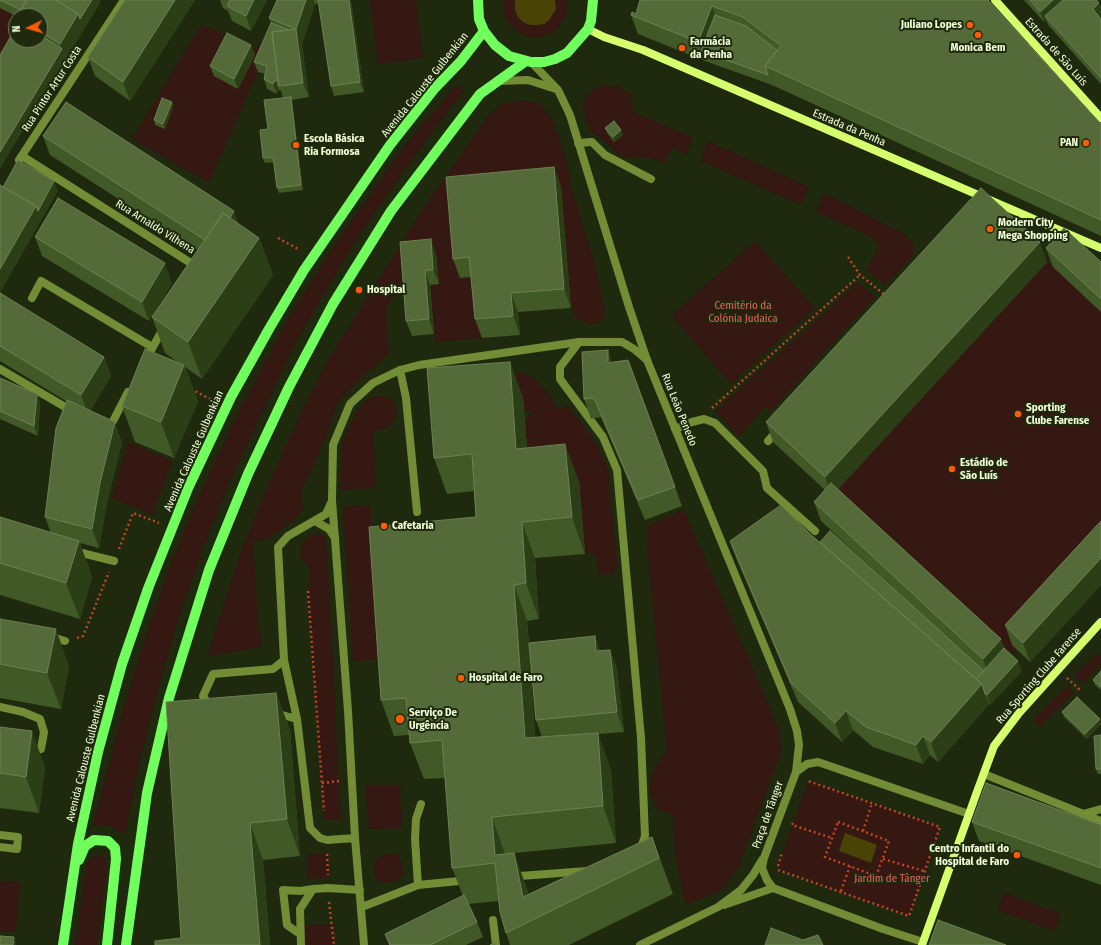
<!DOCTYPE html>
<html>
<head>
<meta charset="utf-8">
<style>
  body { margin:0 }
  #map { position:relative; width:1101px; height:945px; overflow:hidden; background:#1e290e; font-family:"Fira Sans Condensed",sans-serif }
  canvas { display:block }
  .north { position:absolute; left:8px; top:8px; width:40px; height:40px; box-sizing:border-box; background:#1e290e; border:1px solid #727f5e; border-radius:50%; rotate:265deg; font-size:11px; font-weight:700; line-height:16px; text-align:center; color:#f0ffd6 }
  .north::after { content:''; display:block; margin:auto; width:14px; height:18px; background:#ff5c02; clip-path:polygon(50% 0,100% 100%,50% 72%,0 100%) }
</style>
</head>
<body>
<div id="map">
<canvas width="1101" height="945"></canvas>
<div class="north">N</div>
</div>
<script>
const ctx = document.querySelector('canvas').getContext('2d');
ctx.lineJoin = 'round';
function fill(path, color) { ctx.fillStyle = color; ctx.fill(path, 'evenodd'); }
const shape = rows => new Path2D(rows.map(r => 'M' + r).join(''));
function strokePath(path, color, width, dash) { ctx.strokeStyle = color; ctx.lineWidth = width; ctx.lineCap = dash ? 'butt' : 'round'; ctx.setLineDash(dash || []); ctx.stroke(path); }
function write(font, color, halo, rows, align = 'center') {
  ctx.font = font + ' "Fira Sans Condensed",sans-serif'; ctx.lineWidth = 4; ctx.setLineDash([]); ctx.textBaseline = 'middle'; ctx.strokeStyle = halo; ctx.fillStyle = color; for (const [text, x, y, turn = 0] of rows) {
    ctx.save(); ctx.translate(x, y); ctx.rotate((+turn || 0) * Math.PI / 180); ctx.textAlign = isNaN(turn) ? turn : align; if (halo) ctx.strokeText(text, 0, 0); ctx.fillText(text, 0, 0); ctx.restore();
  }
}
const green = shape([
  [370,0,416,0,423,58,378,64],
  [504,0,568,0,568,9,565,19,558,28,550,34,539,37,529,37,519,33,511,26,505,17,503,6],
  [0,8,16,16,16,40,0,71],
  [201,25,267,51,209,183,132,139],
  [456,85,464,91,415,156,373,215,333,278,293,348,232,476,203,548,177,624,157,693,138,770,125,835,110,826,102,825,93,826,118,728,142,647,172,560,199,496,234,421,284,326,323,262,405,145],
  [603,86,617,86,631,94,633,112,693,138,687,155,672,148,664,163,646,157,630,158,620,156,599,136,591,133,586,120,583,105,585,98,589,94,595,89],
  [523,100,540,104,552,119,564,152,571,186,595,265,605,310,600,323,589,324,576,318,571,308,561,187,476,277,482,338,435,342,430,285,438,284,436,254,408,291,397,292,386,307,389,354,361,378,338,402,324,442,310,473,301,490,303,508,299,516,284,528,263,541,253,540,258,620,262,647,207,656,240,555,258,508,306,402,328,360,427,203,487,118,502,104],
  [707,141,809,187,801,205,701,161],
  [824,193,906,235,913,244,913,256,885,285,866,269,869,266,875,255,878,244,868,235,816,212],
  [988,207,1053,267,1101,275,1101,585,1030,662,1016,649,990,678,838,502,773,442],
  [755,241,815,308,731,384,671,316],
  [859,282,875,297,770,412,765,407,739,437,715,411],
  [517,372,526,374,536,380,552,398,558,410,568,405,597,444,608,470,617,566,612,574,599,575,595,554,585,554,530,485,525,421,535,409,531,411,519,408,479,377],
  [373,396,381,396,393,400,397,410,394,421,387,428,373,431,376,488,340,490,341,448,349,426,362,405],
  [128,442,173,461,152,515,112,498],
  [370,505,380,659,353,661,343,507],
  [684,510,779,729,781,752,738,869,720,891,685,905,675,853,673,815,659,810,650,793,651,774,667,749,648,557,647,526],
  [310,534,324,535,327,548,341,820,324,820,308,591,310,567,300,557,301,545],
  [1097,653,1101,657,1101,664,1082,684,1074,676],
  [1067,686,1074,693,1041,727,1033,720],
  [808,781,940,827,909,916,777,869],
  [365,785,400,785,402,828,369,829],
  [327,853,328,878,307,879,307,855],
  [394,853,402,861,403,875,393,882,378,882,373,869,377,859,385,854],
  [93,856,103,856,107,863,107,870,97,945,75,945,86,866],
  [0,881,20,882,16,932,0,931],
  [1004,893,1061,914,1055,931,997,910],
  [331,924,334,945,306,945,305,925]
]);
const water = shape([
  [515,0,555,0,556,9,549,20,544,24,537,25,530,25,523,22,518,17,515,10],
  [845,833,877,845,871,863,839,851]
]);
const path = shape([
  [278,238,300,250],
  [848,257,860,275,885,295],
  [191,389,214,401],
  [712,408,860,275],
  [119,549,133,513,159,523],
  [308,591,324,811],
  [77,638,83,636,109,572],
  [1067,678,1080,690],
  [322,783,339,781],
  [838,822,889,841,876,876,825,857,838,822],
  [793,823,792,825,832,838],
  [863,831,872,803],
  [327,854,328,875],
  [883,859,924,871],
  [778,866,782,853],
  [778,870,909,916,940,827,808,781],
  [841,891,850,866],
  [329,902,334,945]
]);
const lane = shape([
  [578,143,592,142,605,155,651,179],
  [579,342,560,367,560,379,603,437,617,470,641,738,645,836,640,851],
  [400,370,406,398,417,512],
  [675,429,692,422,704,419,715,423,763,471,767,488,815,531],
  [768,441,778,430],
  [331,503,326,514,288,536,278,547,284,660,297,719,310,828,320,838,327,840,355,838],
  [315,521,329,529,335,538],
  [211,708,203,696,213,674,273,669,284,660],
  [274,715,282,715,297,719],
  [984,774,1101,821],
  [1083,814,1101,809],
  [0,835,18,837,17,849,0,847],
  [520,876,587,871],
  [418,885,415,839,416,819,421,804],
  [362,907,418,885,459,881],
  [493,920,496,945],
  [300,934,287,925,283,890,300,891,313,889],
  [301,945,300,909,313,889,328,888,360,890],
  [364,945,355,838,348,711,332,500,333,445,350,404,373,383,400,370,419,365,579,342,622,342,634,349,647,360]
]);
const street = shape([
  [531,62,558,90,570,115,629,307,647,360,790,709,797,731,799,745,796,772],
  [497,81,528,80,556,89],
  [22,156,197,267],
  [19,160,124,0],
  [32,298,41,281,152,347],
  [145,361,164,327],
  [0,369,72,411],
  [106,425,111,425,128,392],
  [74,551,114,561],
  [49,636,65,641],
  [0,707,23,712,40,719,44,732,41,749,29,752],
  [724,905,773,888],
  [923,942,883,929,773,888,767,880,762,868,764,858,796,772,807,764,818,762,969,814],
  [640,945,718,907,741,890,753,875,762,860]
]);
const secondary = shape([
  [995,0,1101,118],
  [588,29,604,37,643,50,1101,248],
  [922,945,978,789,994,746,1019,713,1101,622]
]);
const primary = shape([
  [478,0,479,19,484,31,495,45,509,56,531,62,544,62,555,59,567,53,588,29,591,21,593,0],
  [79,860,85,846,94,840,108,841,115,848,116,859,107,945],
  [63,945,78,844,98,752,122,664,149,586,189,486,231,397,269,329,304,270,390,145,435,88,461,61,484,31],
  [126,945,147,793,169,698,209,570,248,474,289,387,333,304,391,211,480,94,526,61]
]);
const wall = shape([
  [0,0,99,0,100,3,84,29,0,168,0,56,40,40,40,16,16,16,0,8],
  [125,0,195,0,130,101,95,76,88,57],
  [220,0,267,0,251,31,232,21,228,11,223,8],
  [277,0,351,0,364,92,334,96,331,86,319,3,315,4,302,44,309,97,292,100,292,102,303,190,279,193,277,188,274,162,265,163,263,158,268,129,283,98,281,91,279,90,277,94,267,89,264,79,265,74,258,72,254,62,271,23,269,18],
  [640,0,988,0,1101,124,1101,236,772,85,705,61,638,34,631,15,636,14],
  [1024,0,1099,0,1097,1,1101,8,1101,15,1099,17,1101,19,1101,84,1049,26,1046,20,1044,22],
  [251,45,255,55,238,89,214,76,210,66],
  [172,102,173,107,165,129,155,125,154,120],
  [605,128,621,130,623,135,614,142,607,133],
  [43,136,239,224,259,238,273,275,202,379,185,367,198,401,174,458,135,442,122,406,179,363,165,353,152,317,198,250,50,155],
  [554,167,561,187,571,308,518,312,520,335,482,338,475,319,471,277,460,278,453,259],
  [35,237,172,283,149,321,42,256],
  [400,242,436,254,439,284,430,285,434,334,412,336,406,321],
  [1046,248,1101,262,1101,312,1053,267],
  [1047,262,838,489,1004,648,1022,671,990,705,989,704,938,762,930,755,923,764,873,747,853,730,842,742,798,702,737,560,730,541,810,534,820,542,907,601,821,521,814,502,825,490,773,442,766,422],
  [0,293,104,357,111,376,90,411,122,442,107,502,99,548,80,543,92,577,80,619,0,595,0,517,51,533,45,517,66,401,0,361],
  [628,360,682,506,645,520,601,417,591,419,584,399,613,362],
  [0,378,37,394,40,404,38,436,0,419],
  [523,398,527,448,579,481,585,554,535,558,539,619,527,621,529,643,595,636,600,651,610,650,617,669,624,732,598,734,611,770,616,843,505,854,514,853,527,889,528,894,652,837,673,894,569,945,510,945,506,933,498,901,469,904,477,922,483,937,466,945,389,945,385,934,463,896,452,868,445,778,424,779,410,743,409,735,394,736,381,700,476,517,474,491,447,494,434,458],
  [529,646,536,720,542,737,535,737],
  [1101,521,1101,585,1030,662,1012,645,1005,625],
  [0,619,69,666,61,709,0,698],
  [1101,671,1101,690,1095,685,1093,680],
  [276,693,290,730,300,856,263,860,270,945,155,945,181,938],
  [1062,712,1100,719,1101,721,1101,724,1087,739,1064,717],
  [0,727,45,767,39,813,0,808],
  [1101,735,1101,774,1098,774,1096,769],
  [972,822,1101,825,1101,885,979,841]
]);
const shadedWall = shape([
  [92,0,99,0,100,3,84,29,0,168,0,152,62,49,60,44,78,14],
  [175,0,195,0,130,101,123,82],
  [254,0,267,0,251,31,246,16],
  [306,0,314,0,315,4,302,44,296,29],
  [349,0,351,0,364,92,360,82],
  [1053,0,1068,0,1045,16,1046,20,1044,22,1040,12],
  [1099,3,1101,8,1101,15,1096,19,1093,9],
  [712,6,719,25,701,51,698,42],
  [296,29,302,44,309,97,303,83],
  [251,45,255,55,238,89,234,79],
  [275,80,279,90,277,94,273,84],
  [291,97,292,102,303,190,301,185],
  [172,102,173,107,165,129,163,124],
  [621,130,623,135,614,142,613,137],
  [554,167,561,187,571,308,564,289],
  [54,181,58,191,0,293,0,269,36,206],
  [234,211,241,230,212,245],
  [259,238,273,275,202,379,188,342],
  [431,239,436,254,439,284,433,270],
  [1040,242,1047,262,832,496,825,477],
  [165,263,172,283,149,321,142,302],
  [425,270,430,285,434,334,429,319],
  [511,293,518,312,520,335,513,316],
  [608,350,615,369,608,363],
  [104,357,111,376,88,414,81,395],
  [510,362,523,398,530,485,516,449],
  [184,365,198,401,174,458,161,422],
  [37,394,40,404,38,436,34,426],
  [115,422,122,442,107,502,99,548,92,529,100,483],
  [565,444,579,481,585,554,572,517],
  [522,522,535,558,539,619,526,583],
  [79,541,92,577,80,619,66,583],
  [1101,558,1101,585,1030,662,1023,643],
  [514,585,527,621,538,774,525,738],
  [56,629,69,666,61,709,47,673],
  [595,636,602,656,596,651],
  [1001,639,1008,658,990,678,983,659],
  [610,650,617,669,624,732,617,712],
  [1018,661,1022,671,990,705,987,695],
  [987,674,982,686,989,704,938,762,931,742],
  [276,693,290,730,300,856,287,819],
  [846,711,853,730,842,742,835,723],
  [1100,719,1101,721,1101,724,1087,739,1085,734],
  [32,731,45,767,39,813,26,777],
  [598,733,611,770,616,843,603,806],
  [923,736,930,755,923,764,916,745],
  [492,817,505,854,495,855],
  [250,823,263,860,270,945,260,945],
  [514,853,527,889,533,920,523,897],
  [14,937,16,942,16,945,13,945]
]);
const building = shape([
  [0,0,26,0,21,10,0,0],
  [26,0,56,0,78,14,60,44,40,31,40,16,18,16,26,0],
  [56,0,92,0,80,19,78,14,56,0],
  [125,0,175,0,123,82,88,57,125,0],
  [230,0,254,0,246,16,227,6,230,0],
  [277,0,306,0,296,29,269,18,277,0],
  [318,0,349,0,360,82,331,86,318,0],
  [640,0,988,0,1101,124,1101,220,765,66,781,46,743,17,712,6,698,42,631,15,632,12,636,14,640,0],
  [1030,0,1053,0,1040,12,1030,0],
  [1063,0,1096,0,1099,3,1093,9,1101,19,1101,78,1045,16,1063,0],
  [715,15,746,26,777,50,765,66,768,75,701,51,715,15],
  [271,23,289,30,272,32,278,81,275,80,273,84,264,79,267,66,254,62,271,23],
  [16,27,16,40,40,40,40,35,62,49,0,152,0,55,16,27],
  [296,29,303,83,279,86,272,32,296,29],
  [227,33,251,45,234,79,210,66,227,33],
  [291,97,301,185,277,188,273,157,263,158,260,130,268,129,264,100,291,97],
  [162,98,172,102,163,124,154,120,162,98],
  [66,102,234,211,230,218,223,213,205,240,43,136,66,102],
  [614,121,621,130,613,137,605,128,614,121],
  [18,160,54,181,38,211,36,206,3,187,18,160],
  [554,167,564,289,511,293,513,316,475,319,469,257,453,259,446,177,554,167],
  [0,185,36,206,0,269,0,185],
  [981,188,1040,242,825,477,766,422,981,188],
  [58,198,165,263,142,302,35,237,58,198],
  [223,213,259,238,188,342,152,317,223,213],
  [1064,228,1101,262,1101,299,1046,248,1064,228],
  [431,239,433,270,425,270,429,319,406,321,400,242,431,239],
  [0,293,104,357,81,395,0,346,0,293],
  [145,349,184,365,161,422,122,406,145,349],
  [608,350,608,363,628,360,675,487,638,500,594,398,584,399,582,352,608,350],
  [510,362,516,449,565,444,572,517,522,522,526,583,514,585,525,738,598,733,603,806,492,817,495,855,514,853,523,897,652,837,659,858,506,933,500,912,495,863,452,868,442,740,410,743,406,698,381,700,369,527,476,517,472,454,434,458,427,368,510,362],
  [0,378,37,394,34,426,0,411,0,378],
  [67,400,115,422,100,483,92,529,45,517,56,428,67,400],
  [831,483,1001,639,983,659,814,502,831,483],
  [781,505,810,534,982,684,931,742,923,736,916,745,866,727,846,711,835,723,791,683,730,541,781,505],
  [0,517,79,541,66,583,0,563,0,517],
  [1101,521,1101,558,1023,643,1005,625,1101,521],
  [830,531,984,671,976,679,820,542,830,531],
  [0,619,56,629,47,673,0,664,0,619],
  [595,636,596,651,610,650,617,712,536,720,529,643,595,636],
  [1004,648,1018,661,987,695,985,694,982,684,976,679,1004,648],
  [1101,671,1101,687,1093,680,1101,671],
  [276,693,287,819,250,823,260,945,155,945,155,941,181,938,166,702,276,693],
  [1077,697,1100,719,1085,734,1062,712,1077,697],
  [0,727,32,731,26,777,0,773,0,727],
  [1101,735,1101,769,1096,769,1094,736,1101,735],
  [986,783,1101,825,1101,868,972,822,986,783],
  [464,895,477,922,430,945,390,945,385,934,464,895],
  [938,920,1006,945,929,945,938,920],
  [771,928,803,940,818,935,823,945,765,945,771,928],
  [0,936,14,937,13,945,0,945,0,936],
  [495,943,496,945,490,945,495,943]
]);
const markers = [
  [970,25,4,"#ff5c02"],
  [978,35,4,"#ff5c02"],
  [682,48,4,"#ff5c02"],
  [1086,143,4,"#ff5c02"],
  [296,145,4,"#ff5c02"],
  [990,229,4,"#ff5c02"],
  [359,290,4,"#ff5c02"],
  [1018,414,4,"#ff5c02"],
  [952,469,4,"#ff5c02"],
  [384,526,4,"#ff5c02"],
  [461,678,4,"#ff5c02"],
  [400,719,5,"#ff5c02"],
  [1017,855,4,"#ff5c02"]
];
const poiNames = [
  ["Juliano Lopes",962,25,"right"],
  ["Farmácia",690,42],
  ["da Penha",690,55],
  ["Monica Bem",978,48,"center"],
  ["Escola Básica",304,139],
  ["Ria Formosa",304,152],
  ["PAN",1078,143,"right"],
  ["Modern City",998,223],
  ["Mega Shopping",998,236],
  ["Hospital",367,290],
  ["Sporting",1026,408],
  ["Clube Farense",1026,421],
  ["Estádio de",960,463],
  ["São Luís",960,476],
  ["Cafetaria",392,526],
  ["Hospital de Faro",469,678],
  ["Serviço De",409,713],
  ["Urgência",409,726],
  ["Centro Infantil do",1009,849,"right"],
  ["Hospital de Faro",1009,862,"right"]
];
const streetNames = [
  ["Estrada de São Luís",1056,52,48],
  ["Avenida Calouste Gulbenkian",425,85,-51],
  ["Rua Pintor Artur Costa",52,89,-57],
  ["Estrada da Penha",849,128,23],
  ["Rua Arnaldo Vilhena",155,227,32],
  ["Rua Leão Penedo",679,410,68],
  ["Avenida Calouste Gulbenkian",194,451,-66],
  ["Rua Sporting Clube Farense",1039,676,-49],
  ["Avenida Calouste Gulbenkian",86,758,-76],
  ["Praça de Tânger",768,815,-70]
];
const parkNames = [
  ["Cemitério da",743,306],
  ["Colónia Judaica",743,319],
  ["Jardim de Tânger",892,879]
];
fill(green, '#341811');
fill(water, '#4a4306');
strokePath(path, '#c34527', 2.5, [2, 3]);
strokePath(lane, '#738c36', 8);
strokePath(street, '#738c36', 8);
strokePath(secondary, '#d6ff6d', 8);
strokePath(primary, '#71ff5d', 10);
fill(wall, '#415926');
fill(shadedWall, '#2b3e15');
fill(building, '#546a39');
strokePath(building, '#6c8252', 1);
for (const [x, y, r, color] of markers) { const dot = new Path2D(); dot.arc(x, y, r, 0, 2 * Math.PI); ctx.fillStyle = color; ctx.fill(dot); strokePath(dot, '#1e290e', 1.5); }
write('bold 11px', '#f0ffd6', '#1e290e', poiNames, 'left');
write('11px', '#f0ffd6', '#1e290e', streetNames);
write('11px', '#ea6161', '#1e290e', parkNames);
</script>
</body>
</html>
